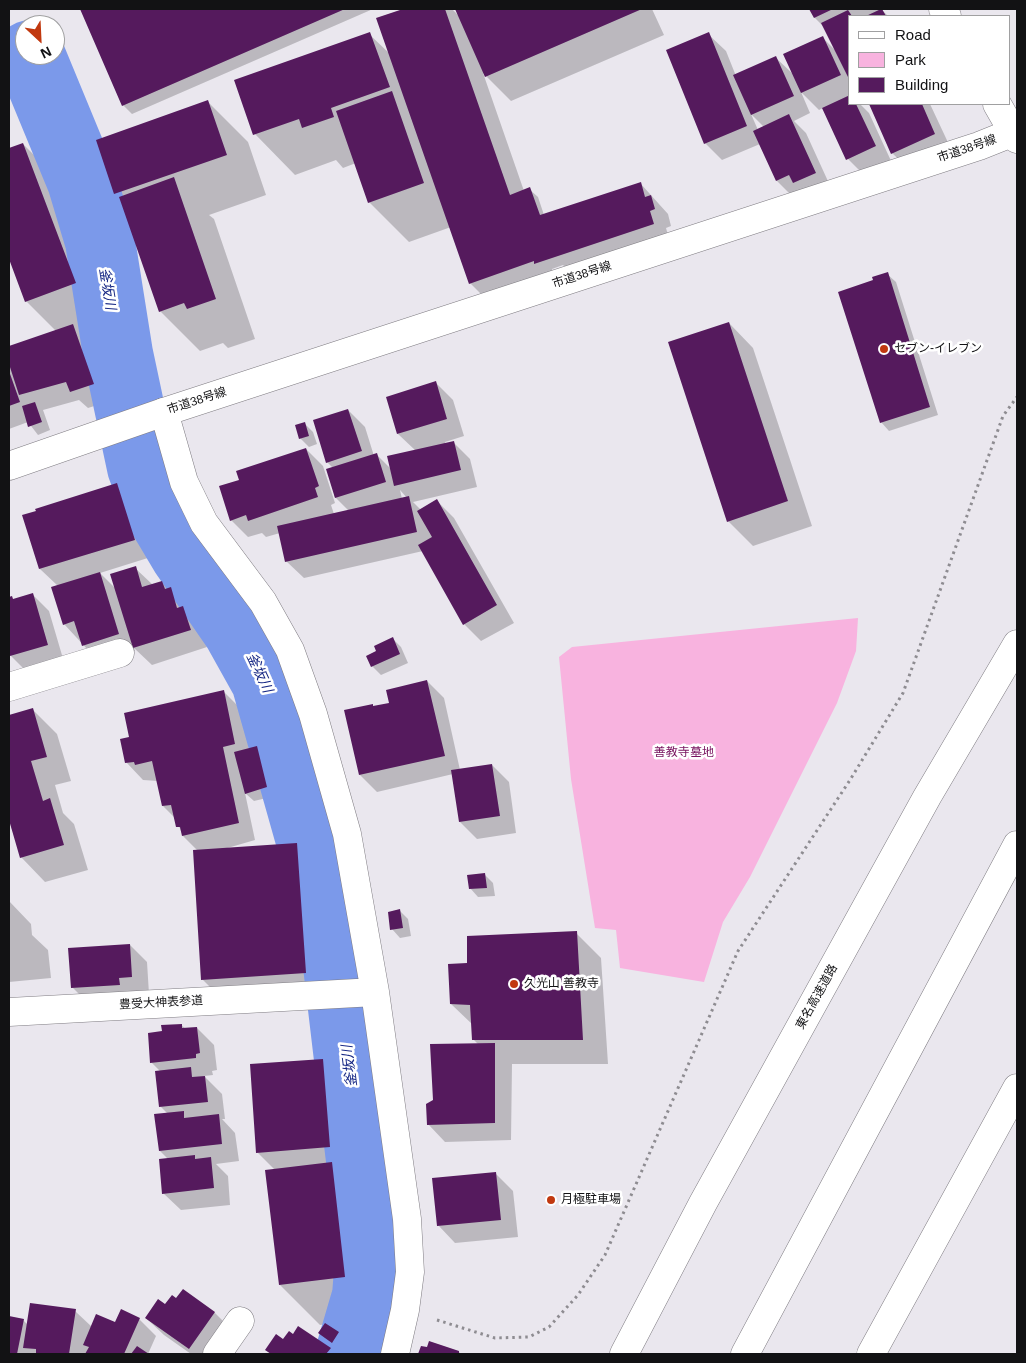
<!DOCTYPE html>
<html>
<head>
<meta charset="utf-8">
<style>
  body { margin:0 }
  #map { position:relative; width:1026px; height:1363px; overflow:hidden; background:#eae7ee; font-family:Helvetica,sans-serif }
  canvas { display:block }
  .frame { position:absolute; inset:0; border:10px solid #121214; pointer-events:none }
  .legend { position:absolute; left:848px; top:15px; width:162px; height:90px; box-sizing:border-box; background:#fff; border:1px solid #a0a0a1; margin:0; padding:6px 9px; list-style:none; font-size:15px; color:#121214 }
  .legend li { display:flex; align-items:center; gap:10px; height:25px }
  .legend b { width:25px; border:1px solid #a0a0a1 }
  .north { position:absolute; left:15px; top:15px; width:50px; height:50px; box-sizing:border-box; background:#fff; border:1px solid #a0a0a1; border-radius:50%; rotate:155deg; font-size:14px; font-weight:700; line-height:20px; text-align:center; color:#121214 }
  .north::after { content:''; display:block; margin:auto; width:18px; height:22px; background:#c1380f; clip-path:polygon(50% 0,100% 100%,50% 72%,0 100%) }
</style>
</head>
<body>
<div id="map">
<canvas width="1026" height="1363"></canvas>
<div class="frame"></div>
<ul class="legend">
<li><b style="height:6px;background:#fff"></b>Road</li>
<li><b style="height:14px;background:#f8b3df"></b>Park</li>
<li><b style="height:14px;background:#551a5d"></b>Building</li>
</ul>
<div class="north">N</div>
</div>
<script>
const ctx = document.querySelector('canvas').getContext('2d');
ctx.lineJoin = 'round';
function fill(path, color) { ctx.fillStyle = color; ctx.fill(path, 'evenodd'); }
const shape = rows => new Path2D(rows.map(r => 'M' + r).join(''));
function strokePath(path, color, width, dash) { ctx.strokeStyle = color; ctx.lineWidth = width; ctx.lineCap = dash ? 'butt' : 'round'; ctx.setLineDash(dash || []); ctx.stroke(path); }
function write(font, color, halo, rows, align = 'center') {
  ctx.font = font + ' Helvetica,"Noto Sans JP",sans-serif'; ctx.lineWidth = 5; ctx.setLineDash([]); ctx.textBaseline = 'middle'; ctx.strokeStyle = halo; ctx.fillStyle = color; for (const [text, x, y, turn = 0] of rows) {
    ctx.save(); ctx.translate(x, y); ctx.rotate((+turn || 0) * Math.PI / 180); ctx.textAlign = isNaN(turn) ? turn : align; if (halo) ctx.strokeText(text, 0, 0); ctx.fillText(text, 0, 0); ctx.restore();
  }
}
const green = shape([
  [858,618,856,651,837,703,750,877,723,922,704,982,620,968,616,930,595,928,571,779,559,657,572,647]
]);
const shadow = shape([
  [81,9,373,9,132,114,123,105],
  [407,9,452,9,460,17,457,9,652,9,664,35,511,101,483,73,524,191,529,189,538,197,544,215,640,183,668,214,671,226,666,228,670,242,572,274,563,265,552,269,558,286,495,308,470,283,451,227,409,242,369,202,356,163,343,168,336,160,295,175,255,134,369,34,390,54,378,19],
  [811,9,884,9,882,10,888,16,850,16,850,104,860,104,869,113,892,163,865,176,848,159,823,108,819,110,801,92,810,113,794,121,806,133,832,190,794,198,777,181,760,144,722,160,705,143,708,34,726,51,736,76,776,58,793,74,823,38,835,50,825,28,815,18],
  [751,114,764,127,758,130],
  [208,102,248,142,266,195,209,215,214,219,255,339,228,348,223,343,200,351,160,311,121,198,116,194,97,141],
  [871,104,930,104,952,151,910,170,892,153],
  [23,144,63,184,115,323,83,335,90,343,110,401,88,408,79,400,43,410,50,430,38,435,28,422,9,429,9,348,56,331,26,301,9,255,9,149],
  [887,274,896,282,938,415,889,431,881,422,875,281],
  [729,323,753,348,812,526,753,546,728,521],
  [436,383,453,400,464,436,445,442,446,444,453,442,470,459,477,487,413,502,421,510,437,501,454,518,514,623,481,641,464,624,423,551,304,578,286,561,280,533,266,537,262,533,248,537,231,520,240,481,306,449,323,466,335,503,331,505,334,514,349,511,334,496,333,468,327,462,348,410,365,427,374,456,377,455,391,469,416,451,398,434],
  [400,490,407,498,402,499],
  [304,423,313,432,317,444,309,447,300,438],
  [117,485,134,502,151,557,100,573,116,589,135,568,153,585,162,583,170,589,187,606,190,614,200,624,207,647,152,665,134,648,135,651,100,663,64,624,58,586,40,569,24,516],
  [32,594,49,611,64,662,28,673,11,656,9,648,9,598,14,600],
  [392,638,401,647,408,663,381,675,372,666,377,652],
  [427,681,444,698,460,770,492,765,509,782,516,833,477,839,460,822,453,774,377,792,360,775,346,711,372,705,375,707,390,704],
  [224,692,241,709,249,749,256,748,265,756,275,796,254,801,245,793,255,840,224,849,296,844,321,869,330,997,227,1004,202,979,198,851,183,836,176,819,163,806,158,781,143,780,126,762,130,738],
  [32,709,57,734,71,781,55,785,63,813,74,824,88,870,45,882,21,857,9,820,9,716],
  [485,875,493,883,495,896,478,897,470,888],
  [9,901,31,924,32,935,48,950,51,978,9,982],
  [400,911,408,919,411,936,400,938,392,929],
  [576,933,601,958,608,1064,512,1064,511,1140,445,1142,428,1124,434,1100,479,1045,473,1039,473,1025,451,1004,468,964],
  [130,945,147,962,149,994,89,1004,72,987],
  [181,1025,186,1029,197,1028,214,1045,217,1070,212,1071,213,1075,204,1076,222,1094,225,1119,222,1119,235,1133,239,1161,216,1164,228,1176,230,1205,181,1210,163,1193,168,1159,160,1151,168,1114,160,1106,161,1072,151,1062,163,1032],
  [323,1060,340,1077,347,1164,333,1165,372,1203,385,1317,320,1325,280,1285,275,1170,258,1153],
  [496,1174,513,1191,518,1237,455,1243,438,1225],
  [183,1291,215,1313,232,1330,215,1354,191,1354,164,1335,146,1318,176,1300],
  [75,1311,92,1327,139,1319,156,1336,148,1354,9,1354,9,1318,23,1320,28,1325],
  [319,1333,338,1333,346,1342,341,1350],
  [284,1341,330,1349,335,1354,271,1354,267,1350],
  [422,1347,459,1352,461,1354,419,1354]
]);
const river = shape([
  [30,55,82,181,100,241,118,354,142,467,157,507,185,554,237,629,266,681,316,858,338,966,371,1245,367,1296,350,1354]
]);
const building = shape([
  [80,9,345,9,122,106],
  [403,9,445,9,510,195,530,187,540,215,641,182,645,197,651,195,655,209,650,211,654,224,534,264,534,261,469,284,376,18],
  [455,9,642,9,485,77],
  [809,9,833,9,814,18],
  [882,9,886,16,866,16,881,9],
  [848,10,852,16,850,16,850,81,821,23],
  [370,32,390,87,331,108,334,117,302,128,299,119,253,135,234,80],
  [709,32,747,126,704,144,666,50],
  [823,36,841,75,801,93,783,54],
  [776,56,794,96,751,115,733,75],
  [392,91,424,183,368,203,336,111],
  [850,95,850,104,856,104,876,146,846,160,822,108],
  [208,100,227,155,114,194,96,140],
  [869,104,922,104,935,134,891,154],
  [789,114,816,173,793,183,789,175,776,181,753,131],
  [23,143,76,283,25,302,9,259,9,148],
  [174,177,216,299,187,309,184,303,159,312,119,197],
  [888,272,930,407,880,423,838,292,873,280,872,277],
  [729,322,788,501,727,522,668,342],
  [73,324,94,384,70,392,66,382,19,395,9,364,9,346],
  [9,371,20,402,9,406],
  [436,381,447,419,397,434,386,397],
  [35,402,42,422,28,427,22,406],
  [348,409,362,451,326,463,313,420],
  [305,422,309,436,299,439,295,425],
  [454,441,461,470,394,486,387,456],
  [306,448,319,486,315,488,318,497,248,521,246,515,230,521,219,486,239,480,236,471],
  [377,453,386,482,335,498,326,469],
  [117,483,135,540,39,569,22,515,36,511,35,509],
  [409,496,417,532,285,562,277,526],
  [437,499,497,605,463,625,418,545,432,537,417,511],
  [136,566,142,587,162,581,165,589,171,587,177,608,183,606,191,630,133,648,110,574],
  [100,572,119,634,82,646,74,621,63,625,51,587],
  [33,593,48,645,10,656,9,597,12,596,13,599],
  [393,637,400,654,371,667,366,656,376,651,374,646],
  [427,680,445,756,359,775,344,710,373,704,373,706,389,703,386,690],
  [224,690,235,744,223,747,239,823,182,836,180,827,176,827,171,805,162,806,152,761,135,765,134,762,125,763,120,739,129,737,124,713],
  [33,708,47,757,31,761,43,801,50,798,64,845,20,858,9,820,9,715],
  [257,746,267,787,245,794,234,752],
  [492,764,500,816,459,822,451,770],
  [297,843,306,973,201,980,193,850],
  [485,873,487,888,469,889,467,875],
  [400,909,403,928,390,930,388,912],
  [577,931,583,1040,472,1040,470,1005,450,1004,448,964,467,963,467,936],
  [130,944,132,977,119,978,120,985,71,988,68,948],
  [182,1024,182,1028,197,1027,200,1053,196,1054,196,1058,150,1063,148,1033,162,1031,161,1025],
  [495,1043,495,1123,427,1125,426,1104,433,1100,430,1044],
  [323,1059,330,1147,256,1153,250,1064],
  [191,1067,192,1077,205,1076,208,1102,159,1107,155,1071],
  [184,1111,184,1118,219,1114,222,1144,159,1151,154,1114],
  [195,1155,195,1159,211,1157,214,1188,162,1194,159,1159],
  [332,1162,345,1277,279,1285,265,1170],
  [496,1172,501,1220,437,1226,432,1178],
  [183,1289,215,1312,189,1349,145,1318,158,1299,165,1304,172,1295,176,1298],
  [30,1303,76,1309,69,1354,36,1354,36,1349,23,1348],
  [121,1309,140,1318,124,1354,85,1354,89,1347,83,1345,96,1314,115,1322],
  [9,1316,24,1319,17,1354,9,1354],
  [325,1323,339,1332,332,1343,318,1333],
  [298,1326,331,1348,326,1354,271,1354,265,1350,276,1334,283,1339,289,1331,293,1334],
  [429,1341,459,1351,459,1354,418,1354,421,1346,427,1347],
  [137,1346,149,1354,131,1354]
]);
const path = shape([
  [437,1320,495,1338,529,1337,549,1327,578,1295,605,1255,738,951,850,780,903,693,1003,416,1017,397]
]);
const street = shape([
  [164,412,184,482,204,523,263,602,290,650,313,714,347,834,375,992,407,1219,410,1272,405,1310,395,1354],
  [9,687,120,653],
  [9,1012,375,992],
  [217,1354,240,1321],
  [871,1354,1017,1088]
]);
const secondary = shape([
  [943,9,947,16],
  [997,104,1017,139],
  [9,466,164,412,979,146,1014,132]
]);
const highway = shape([
  [624,1354,703,1203,927,797,1017,644],
  [745,1354,1017,845]
]);
const markers = [
  [884,349,5,"#c1380f"],
  [514,984,5,"#c1380f"],
  [551,1200,5,"#c1380f"]
];
const streetNames = [
  ["市道38号線",967,149,-19],
  ["市道38号線",582,275,-18],
  ["市道38号線",197,401,-18],
  ["東名高速道路",817,997,-61],
  ["豊受大神表参道",161,1003,-3]
];
const poiNames = [
  ["セブン-イレブン",894,349],
  ["久光山 善教寺",524,984],
  ["月極駐車場",561,1200]
];
const parkNames = [
  ["善教寺墓地",684,753]
];
const waterNames = [
  ["釜坂川",107,289,81],
  ["釜坂川",259,673,65],
  ["釜坂川",350,1066,-97]
];
fill(green, '#f8b3df');
fill(shadow, '#0003');
strokePath(river, '#7b99ea', 70);
fill(building, '#551a5d');
strokePath(street, '#7f7c82', 29);
strokePath(secondary, '#7f7c82', 29);
strokePath(highway, '#7f7c82', 29);
strokePath(path, '#8e8c91', 3, [2.5, 4]);
strokePath(street, '#fff', 28);
strokePath(secondary, '#fff', 28);
strokePath(highway, '#fff', 28);
for (const [x, y, r, color] of markers) { const dot = new Path2D(); dot.arc(x, y, r, 0, 2 * Math.PI); ctx.fillStyle = color; ctx.fill(dot); strokePath(dot, '#fff', 2); }
write('12px', '#121214', '#fff', streetNames);
write('12px', '#121214', '#fff', poiNames, 'left');
write('12px', '#77125e', '#fff', parkNames);
write('italic 14px', '#162784', '#fff', waterNames);
</script>
</body>
</html>
